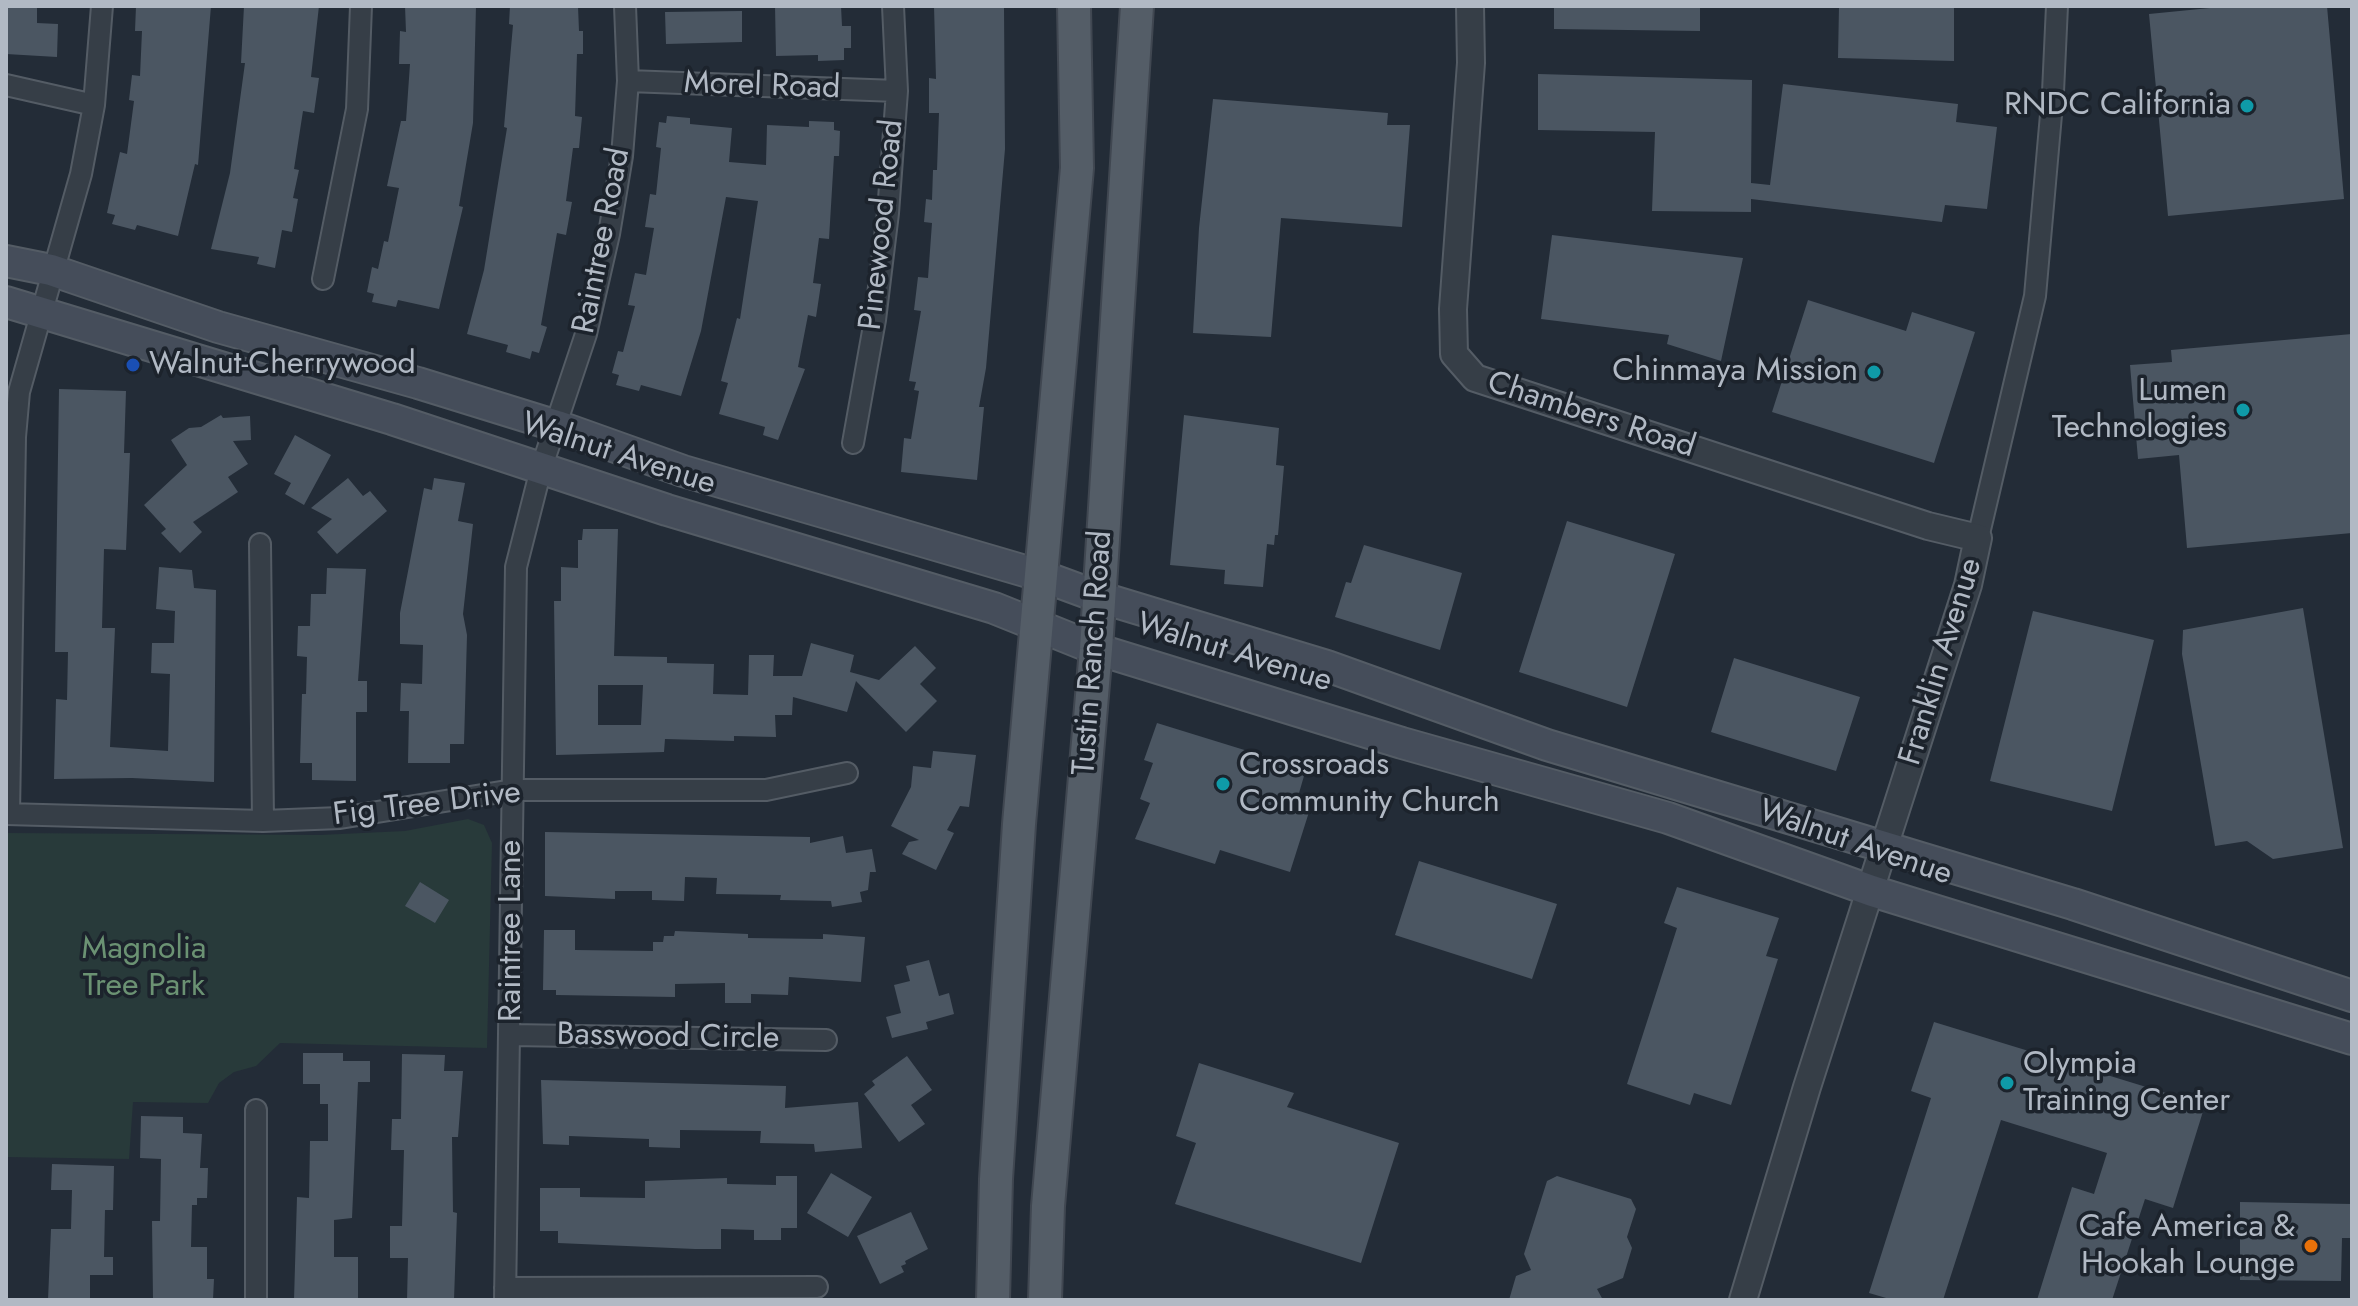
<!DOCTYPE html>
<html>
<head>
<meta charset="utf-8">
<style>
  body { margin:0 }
  #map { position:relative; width:2358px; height:1306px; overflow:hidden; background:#232c37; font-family:Jost,sans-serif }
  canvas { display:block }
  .frame { position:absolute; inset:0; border:8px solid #b1b9c4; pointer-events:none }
</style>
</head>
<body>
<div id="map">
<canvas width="2358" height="1306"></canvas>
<div class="frame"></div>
</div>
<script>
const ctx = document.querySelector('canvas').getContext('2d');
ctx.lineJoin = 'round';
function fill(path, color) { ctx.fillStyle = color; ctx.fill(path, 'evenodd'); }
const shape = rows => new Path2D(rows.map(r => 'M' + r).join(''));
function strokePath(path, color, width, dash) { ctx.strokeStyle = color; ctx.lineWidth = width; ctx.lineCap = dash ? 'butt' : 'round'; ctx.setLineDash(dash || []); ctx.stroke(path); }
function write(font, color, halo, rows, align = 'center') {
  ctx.font = font + ' Jost,sans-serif'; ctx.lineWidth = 7; ctx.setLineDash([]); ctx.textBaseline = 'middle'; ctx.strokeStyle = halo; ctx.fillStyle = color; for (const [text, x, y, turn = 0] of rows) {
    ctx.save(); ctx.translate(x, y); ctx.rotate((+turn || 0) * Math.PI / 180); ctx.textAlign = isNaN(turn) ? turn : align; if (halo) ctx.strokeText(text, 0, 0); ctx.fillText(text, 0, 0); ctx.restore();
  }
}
const green = shape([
  [468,819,484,825,492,843,487,1048,280,1043,256,1066,234,1072,219,1083,208,1103,133,1102,129,1159,6,1157,6,833,320,835,405,831]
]);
const building = shape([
  [6,6,37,6,37,23,58,24,57,57,6,54],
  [136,6,211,6,198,165,195,164,178,236,137,225,135,230,112,224,115,215,107,213,120,152,127,154,134,101,129,100,132,75,140,76,142,31,135,31],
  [244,6,319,6,311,77,319,78,314,113,303,111,294,169,299,170,293,198,298,199,292,232,282,230,275,268,257,264,259,257,211,249,230,173,245,63,241,63],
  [405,6,476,6,473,123,459,206,463,207,439,309,398,300,396,307,372,302,374,294,367,292,372,267,378,269,384,241,388,242,399,188,387,186,401,121,406,121,410,64,399,64,400,31,406,32],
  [510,6,578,6,579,31,583,31,583,54,577,54,575,116,582,117,579,148,573,148,566,201,572,202,566,235,557,233,541,325,547,327,539,353,532,351,530,359,506,352,508,345,467,334,484,270,507,128,504,127,513,25,509,24],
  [775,6,841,6,842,26,851,26,851,48,844,48,844,60,818,61,818,55,776,56],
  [934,6,1004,7,1005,149,986,368,979,407,984,407,977,480,901,472,904,438,911,439,919,391,914,390,916,382,909,381,921,311,914,310,918,277,928,278,932,223,924,222,926,199,932,200,933,170,937,170,939,113,929,113,929,78,936,79],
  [1554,6,1700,6,1700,31,1554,29],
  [1839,6,1954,6,1954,61,1838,58],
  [2230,6,2327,6,2344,199,2168,216,2149,14],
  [742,11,742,42,666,44,665,12],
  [1538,74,1752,80,1751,183,1770,185,1783,84,1958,104,1956,122,1997,127,1987,209,1945,205,1942,222,1751,199,1751,212,1652,211,1655,132,1538,130],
  [1213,99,1388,113,1387,125,1410,125,1402,227,1281,218,1271,337,1193,333,1199,228],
  [667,116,690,118,690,124,732,128,729,162,766,165,767,125,809,127,809,121,834,122,834,130,840,131,839,156,834,156,829,239,819,238,813,283,821,284,816,317,808,315,798,367,805,369,778,440,763,435,765,427,719,414,728,383,721,381,737,318,740,319,758,201,726,197,701,331,681,396,641,385,639,391,616,385,619,375,612,373,618,351,623,352,635,306,628,305,635,273,646,275,654,228,645,227,650,194,656,195,661,148,656,147,659,122,666,123],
  [1552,235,1743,258,1721,361,1667,344,1669,335,1541,319],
  [1808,300,1906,331,1912,312,1975,332,1934,463,1772,412],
  [2352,334,2352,533,2187,548,2179,455,2138,459,2130,365,2172,362,2171,350],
  [59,389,126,391,124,453,130,453,126,550,104,549,102,628,115,628,110,747,168,751,170,674,151,673,152,643,174,643,175,611,156,609,159,567,192,570,194,588,216,590,214,782,132,778,54,779,56,699,67,700,68,652,55,652],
  [221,415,223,418,250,416,251,440,233,441,248,464,228,477,238,492,193,522,202,532,180,553,161,533,166,529,144,505,187,465,171,440,189,428,201,427],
  [1184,415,1279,428,1276,465,1284,466,1278,535,1275,535,1274,545,1267,544,1263,587,1224,584,1225,570,1170,565],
  [295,435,331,455,304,505,285,494,291,483,274,474],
  [348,478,363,496,370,491,387,511,337,554,317,532,332,519,311,508],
  [434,478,465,483,458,521,473,524,463,614,467,635,464,744,450,744,450,763,408,763,409,711,400,711,401,683,422,684,423,645,400,644,400,613,424,488,432,490],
  [1567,521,1675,554,1627,707,1519,672],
  [583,529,618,529,614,656,667,657,667,663,714,664,713,694,748,695,749,655,774,655,773,676,802,676,811,643,854,655,850,672,879,680,915,646,936,668,920,684,937,701,906,732,856,681,847,712,793,697,792,715,775,715,776,737,734,736,734,741,665,739,664,752,556,755,554,601,561,601,561,567,578,568,578,540,582,540],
  [598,685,643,685,641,725,598,725],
  [1364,545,1462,573,1440,650,1335,617,1346,582,1351,583],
  [327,568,366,569,358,681,367,681,367,712,356,712,356,781,312,780,312,763,300,763,302,694,306,694,307,657,297,656,298,626,310,626,311,594,326,594],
  [2303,608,2343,848,2273,859,2247,841,2215,846,2182,654,2183,630],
  [2033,611,2154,640,2112,811,1990,781],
  [1734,658,1860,697,1836,771,1711,732],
  [1157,723,1306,769,1295,807,1309,812,1290,872,1220,850,1215,864,1135,839,1150,803,1140,799,1153,763,1144,760],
  [933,751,976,755,969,807,960,806,947,830,954,833,936,870,902,854,909,842,919,840,891,826,911,787,913,766,931,768],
  [545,832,810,837,810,843,843,836,846,853,872,849,876,872,870,872,868,890,860,892,862,902,832,907,831,901,780,900,781,895,716,894,717,878,685,877,684,901,652,900,652,891,615,891,615,899,545,896],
  [1419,861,1557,904,1532,979,1395,935],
  [420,882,449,900,435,923,405,906],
  [1677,887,1779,918,1766,956,1778,959,1731,1105,1694,1093,1690,1105,1627,1084,1677,928,1664,923],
  [544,930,575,930,575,950,653,951,653,942,663,942,664,936,674,936,675,931,748,934,748,938,823,939,823,934,865,937,861,982,789,977,788,995,751,994,751,1003,725,1003,725,983,675,984,675,997,556,995,556,990,543,990],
  [929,960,939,996,949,993,954,1014,926,1022,928,1029,892,1038,886,1017,901,1013,894,985,910,981,906,966],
  [1934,1022,2205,1105,2173,1208,2145,1199,2112,1300,2037,1300,2072,1187,2094,1194,2107,1153,2001,1120,1943,1300,1893,1300,1869,1293,1931,1098,1911,1091],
  [303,1053,343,1053,343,1061,370,1061,370,1082,358,1082,352,1218,334,1220,334,1257,358,1257,358,1300,294,1300,297,1197,309,1198,310,1141,328,1141,328,1104,320,1104,320,1084,303,1084],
  [402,1054,445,1055,444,1071,463,1071,458,1137,452,1137,453,1212,457,1213,454,1300,407,1300,408,1258,390,1258,390,1226,402,1226,404,1150,391,1150,392,1119,401,1119],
  [907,1056,932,1090,911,1105,925,1124,899,1142,864,1094,875,1085,872,1081],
  [1199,1063,1294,1093,1287,1107,1399,1143,1361,1263,1175,1204,1196,1143,1176,1136],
  [541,1080,786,1086,785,1108,858,1102,862,1148,815,1152,814,1144,760,1143,761,1131,680,1130,680,1148,649,1147,649,1139,569,1136,569,1145,543,1144],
  [141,1116,183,1117,183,1133,202,1134,200,1168,208,1168,207,1198,197,1198,197,1205,192,1205,191,1247,207,1247,207,1279,214,1279,213,1300,153,1300,152,1221,160,1221,161,1159,140,1158],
  [52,1164,114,1166,113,1210,105,1210,104,1257,113,1257,113,1275,90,1275,90,1300,48,1300,51,1229,71,1229,72,1190,51,1190],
  [831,1173,872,1197,848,1237,807,1213],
  [776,1176,797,1176,797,1228,781,1228,781,1240,754,1240,754,1230,721,1229,721,1249,695,1249,558,1243,558,1231,540,1231,540,1188,580,1188,580,1197,645,1198,645,1181,727,1178,727,1184,776,1185],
  [1557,1176,1631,1199,1636,1209,1627,1237,1632,1248,1623,1278,1597,1289,1603,1300,1509,1300,1516,1276,1531,1270,1524,1254,1547,1181],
  [2240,1202,2352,1204,2352,1238,2342,1238,2341,1281,2240,1280],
  [911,1212,928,1249,905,1261,906,1264,901,1266,904,1272,880,1284,857,1236]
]);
const minor = shape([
  [628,81,897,91],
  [6,85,94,105],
  [323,279,357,109,361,6],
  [853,443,875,320,888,213,897,91,893,6],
  [1978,538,2035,296,2053,92,2057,6],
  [260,544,263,821],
  [6,814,263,821,340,818,513,790,766,790,847,773],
  [9,814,15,437,19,392,81,174,94,105,102,6],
  [511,1035,826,1040],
  [256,1110,256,1300],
  [505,1288,817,1287],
  [505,1300,516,567,541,469,586,334,609,234,622,156,628,81,625,6]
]);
const tertiary = shape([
  [1470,6,1471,63,1453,309,1454,354,1475,378,1928,526,1978,538,1968,585,1807,1087,1743,1300]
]);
const secondary = shape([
  [6,261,51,270,218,327,418,383,557,426,683,471,1042,576,1099,597,1327,666,1547,745,2073,904,2352,996],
  [6,302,392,419,667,510,994,608,1096,649,1402,743,1668,818,1872,891,2352,1039]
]);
const primary = shape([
  [993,1300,996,1179,1019,824,1077,168,1074,6],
  [1045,1300,1048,1206,1096,649,1137,6]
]);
const markers = [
  [2247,106,8,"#0f9aa8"],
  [133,365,8,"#1a4fb4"],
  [1874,372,8,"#0f9aa8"],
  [2243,410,8,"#0f9aa8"],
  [1223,784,8,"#0f9aa8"],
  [2007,1083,8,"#0f9aa8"],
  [2311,1246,8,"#e8710a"]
];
const streetNames = [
  ["Morel Road",762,87,2],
  ["Pinewood Road",883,225,-84],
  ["Raintree Road",603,241,-79],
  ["Chambers Road",1591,416,18],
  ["Walnut Avenue",618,455,18],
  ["Tustin Ranch Road",1094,653,-86],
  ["Walnut Avenue",1234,654,17],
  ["Franklin Avenue",1942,662,-73],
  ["Fig Tree Drive",427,805,-7],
  ["Walnut Avenue",1855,844,19],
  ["Raintree Lane",512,931,-90],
  ["Basswood Circle",668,1038,1]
];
const poiNames = [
  ["RNDC California",2231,106],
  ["Walnut-Cherrywood",149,365,"left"],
  ["Chinmaya Mission",1858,372],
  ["Lumen",2227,392],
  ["Technologies",2227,429],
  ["Crossroads",1239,766,"left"],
  ["Community Church",1239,803,"left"],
  ["Olympia",2023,1065,"left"],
  ["Training Center",2023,1102,"left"],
  ["Cafe America &",2295,1228],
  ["Hookah Lounge",2295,1265]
];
const parkNames = [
  ["Magnolia",144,950],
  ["Tree Park",144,987]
];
fill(green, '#283a3a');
fill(building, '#4b5662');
strokePath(minor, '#545c65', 24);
strokePath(tertiary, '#545c65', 30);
strokePath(secondary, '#545c65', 34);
strokePath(primary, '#404751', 36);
strokePath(minor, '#363e47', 20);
strokePath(tertiary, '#363e47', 26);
strokePath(secondary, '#454d5a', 30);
strokePath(primary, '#545d67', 32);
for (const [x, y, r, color] of markers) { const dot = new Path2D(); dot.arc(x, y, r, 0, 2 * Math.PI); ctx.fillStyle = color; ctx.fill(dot); strokePath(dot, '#1c232c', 3); }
write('32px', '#b1b9c4', '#1c232c', streetNames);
write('32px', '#b1b9c4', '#1c232c', poiNames, 'right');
write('32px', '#6b9273', '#1c232c', parkNames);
</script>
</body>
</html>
